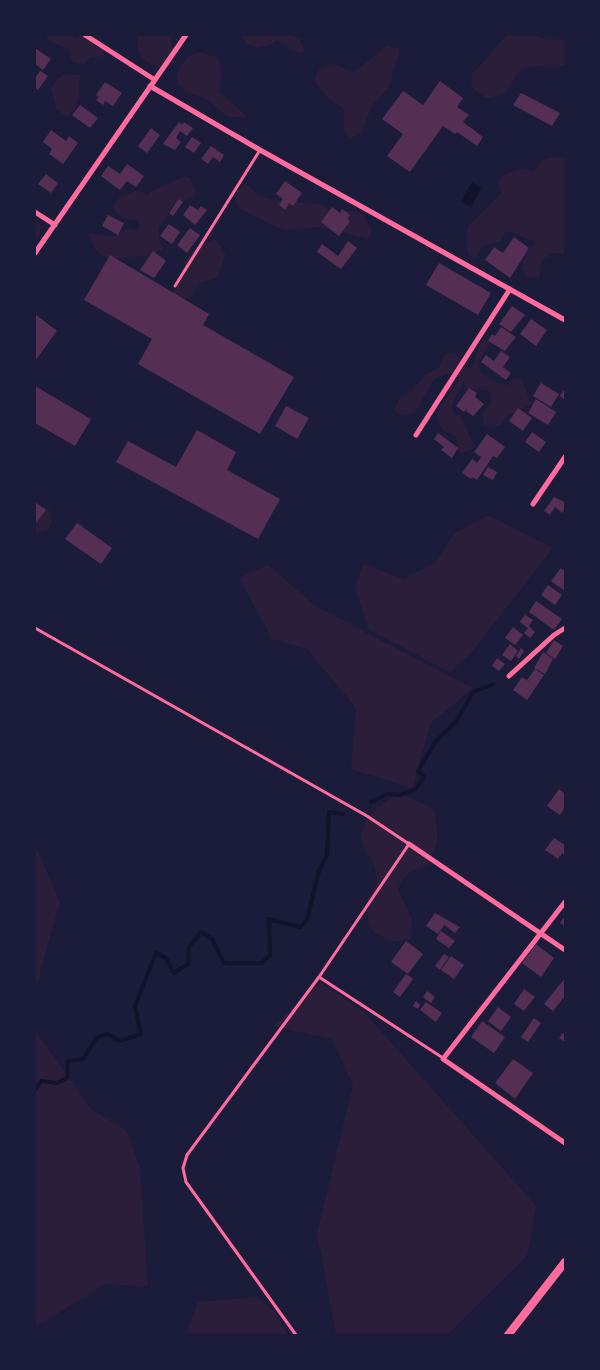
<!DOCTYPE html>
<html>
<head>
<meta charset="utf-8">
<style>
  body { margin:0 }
  #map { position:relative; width:600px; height:1370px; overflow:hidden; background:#1b1b3a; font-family:Karla,sans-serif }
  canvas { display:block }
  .frame { position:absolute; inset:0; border:36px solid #1b1b3a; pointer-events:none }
</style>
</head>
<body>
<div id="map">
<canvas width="600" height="1370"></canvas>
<div class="frame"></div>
</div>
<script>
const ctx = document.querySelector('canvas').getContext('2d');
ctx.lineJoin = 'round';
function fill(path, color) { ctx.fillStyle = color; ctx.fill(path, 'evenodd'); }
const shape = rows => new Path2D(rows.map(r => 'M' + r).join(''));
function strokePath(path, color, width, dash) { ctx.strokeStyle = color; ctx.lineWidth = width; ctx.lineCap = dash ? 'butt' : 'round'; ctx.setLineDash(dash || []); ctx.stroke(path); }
const green = shape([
  [44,35,67,35,75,38,81,35,92,35,98,38,104,47,105,53,102,57,91,57,84,64,74,63,71,60,69,49,49,41],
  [137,35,171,35,171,42,176,57,172,66,161,68,147,62,139,54],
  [240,35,291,35,299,39,304,48,302,53,297,52,277,40,267,46,257,48,247,44],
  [507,35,533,35,547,39,565,40,565,65,527,67,518,72,506,92,491,98,484,97,474,90,471,85,472,74],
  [387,46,397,48,399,53,389,87,372,106,361,134,351,138,344,131,344,109,329,99,318,86,315,81,316,74,319,70,333,63,353,73],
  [200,52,216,57,220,61,222,76,219,92,243,113,246,118,226,116,208,100,186,91,178,84,177,74,182,64,189,56],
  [65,74,80,75,79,97,75,109,68,117,56,109,51,88,57,79],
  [565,157,565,253,555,253,545,258,542,262,539,279,527,277,521,269,527,253,536,242,511,232,506,232,500,241,485,245,481,248,476,258,471,258,468,254,466,243,467,230,469,225,502,193,497,184,500,179,509,172,523,169,533,171,546,158],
  [186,176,190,178,196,192,194,196,170,208,167,218,160,225,158,235,163,250,144,256,111,259,101,255,94,248,89,233,113,237,128,228,138,230,140,225,137,220,122,218,115,211,113,206,119,198,134,191,139,190,148,195,151,191],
  [245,183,260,196,270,199,324,205,331,214,351,210,363,214,372,231,368,239,319,227,288,230,278,228,241,210,235,201,237,191],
  [35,220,39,222,41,230,35,246],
  [215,239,226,253,217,278,199,283,191,296,182,302,171,297,179,283,184,261,198,246],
  [488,339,489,344,478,364,481,373,493,381,507,385,514,378,523,381,531,405,507,416,500,425,484,425,482,414,491,403,491,393,486,390,466,389,464,382,452,404,452,409,454,414,460,415,475,447,461,454,457,450,457,439,454,435,444,431,438,423,436,413,459,380,457,375,453,373,439,377,433,381,415,413,398,415,395,410,398,400,412,391,425,375,439,367,445,354,455,353,468,368,472,367,480,344,483,340],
  [35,504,50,511,52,521,49,530,35,533],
  [489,515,553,548,471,653,450,672,369,630,355,588,363,564,404,579,435,563,455,533],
  [268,565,315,606,473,688,431,723,412,788,351,769,356,708,307,649,272,639,239,578],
  [403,795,434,809,437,831,437,842,429,864,409,873,402,880,398,890,412,918,411,939,401,941,390,941,373,932,368,921,367,900,377,883,376,872,374,863,362,845,361,835,368,816,393,796],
  [35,845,60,902,35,990],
  [321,982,365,1013,536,1206,527,1256,447,1335,336,1335,317,1233,353,1085,332,1039,273,1026],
  [35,1030,91,1109,126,1130,140,1168,148,1287,105,1284,35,1327],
  [257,1297,274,1311,288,1335,186,1335,198,1302]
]);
const water = shape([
  [472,182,481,188,471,207,461,201]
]);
const stream = shape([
  [371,802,387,794,400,795,416,789,424,777,418,771,436,741,456,722,473,692,494,684],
  [35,1090,41,1081,57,1083,67,1078,68,1061,83,1059,97,1037,108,1034,120,1041,141,1034,135,1006,156,953,166,958,174,973,188,964,189,947,201,932,212,939,224,963,262,963,270,955,269,919,300,927,307,920,319,871,327,855,329,812,343,814]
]);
const building = shape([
  [35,48,51,59,43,70,35,64],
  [40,71,48,76,38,90,35,87,35,78],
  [440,81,463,98,457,107,469,115,463,122,483,137,477,146,457,132,455,134,443,126,410,172,387,156,403,134,382,119,403,91,423,105],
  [105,82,122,93,113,106,105,101,103,105,96,100,99,97,96,95],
  [521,93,560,113,552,126,513,105],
  [80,105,98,118,90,128,72,115],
  [179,122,182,125,184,122,193,128,187,136,180,131,176,138,181,142,175,150,163,144],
  [151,128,160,135,147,153,138,146],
  [51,130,66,141,69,136,78,143,63,164,49,154,52,149,43,142],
  [192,137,201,143,194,153,185,147],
  [211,146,224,155,220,162,213,157,208,164,201,159],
  [127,164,144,176,136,187,127,181,120,190,101,176,108,166,120,174],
  [46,174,58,183,51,193,38,184],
  [285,181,302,193,293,206,289,203,285,210,279,205,283,199,276,194],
  [179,199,183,202,173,216,169,213],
  [190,205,198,210,201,206,207,210,195,225,183,215],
  [332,207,340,213,342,209,350,215,347,219,350,221,339,236,321,222],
  [108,215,124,223,118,235,102,226],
  [169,224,180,232,172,244,160,236],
  [190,228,200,235,187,253,177,245],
  [514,237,529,248,510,278,485,260,494,247,503,253],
  [348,241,357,248,341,269,317,252,322,244,338,256],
  [153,251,166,261,154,278,140,270],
  [110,255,209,314,203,325,294,377,260,434,138,364,152,339,84,300],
  [439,263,491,293,478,315,426,285],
  [512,306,525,315,511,332,499,324],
  [35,314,57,331,35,361],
  [531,319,547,330,536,346,520,334],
  [501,327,516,337,505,351,488,341,492,334,495,336],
  [501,351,510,357,503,367,511,373,506,380,481,362,486,355,494,361],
  [541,383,559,394,551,407,533,396],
  [35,386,91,419,75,446,35,423],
  [469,388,477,393,475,397,484,404,473,416,466,411,467,407,464,412,456,406],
  [565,388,565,400,560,396],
  [536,399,556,412,548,425,528,413],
  [286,406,309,418,297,439,275,426],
  [518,408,532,418,523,431,509,421],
  [197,430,236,452,227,470,280,499,258,539,116,462,128,441,176,467],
  [532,432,546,442,539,452,525,442],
  [438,433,458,448,452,458,441,450,444,447,434,439],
  [487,434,505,447,497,458,493,456,477,480,472,477,471,479,462,473,472,459,477,463,481,457,474,452],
  [488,467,497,472,493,480,483,475],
  [554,497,565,502,565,509,562,513,555,507,550,515,544,511],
  [35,502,46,510,35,524],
  [77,523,112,548,101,564,65,539],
  [561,568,565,571,565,591,551,581],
  [548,585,562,595,555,605,541,595],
  [536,601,562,619,554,630,529,612],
  [525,615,533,620,529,626,535,632,530,638,524,633,528,628,520,622],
  [513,627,523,635,515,645,505,638],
  [554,640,563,646,555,659,546,653],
  [510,644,518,651,511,661,502,655],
  [521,648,524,651,519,659,516,656],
  [543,652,553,659,545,674,534,668],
  [497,658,505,664,499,671,492,666],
  [535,669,544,675,527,700,513,690,522,677,531,683,527,680],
  [559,789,565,794,565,807,560,815,547,806],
  [554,838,565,845,565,855,562,853,558,859,545,850],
  [435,913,460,927,455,933,444,925,438,934,426,926],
  [565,916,565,926,560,923],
  [441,931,455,941,449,948,436,939],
  [406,941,423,954,408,974,391,962],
  [536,944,554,958,541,977,522,963],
  [444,954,449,957,440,970,435,966],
  [451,956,464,965,454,979,441,970],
  [406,974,413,979,400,997,393,992],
  [565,978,565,996,553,1011,544,1004],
  [524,989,535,997,524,1011,514,1004],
  [427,991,435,997,431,1003,423,997],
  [416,1001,420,1005,418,1009,413,1006],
  [426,1002,442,1013,436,1022,420,1010],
  [498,1007,511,1017,501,1031,488,1021],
  [534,1018,541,1023,528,1042,521,1037],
  [482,1021,505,1037,494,1053,471,1037],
  [563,1033,565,1035,565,1042,559,1038],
  [513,1059,533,1073,515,1099,495,1083]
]);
const service = shape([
  [175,286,260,150],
  [35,628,367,816,409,844,319,977,187,1155,183,1168,186,1182,296,1335],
  [319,977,443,1058]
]);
const minor = shape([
  [85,35,155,80],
  [150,86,260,150,565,320],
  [35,212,55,225],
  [35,253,186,35],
  [416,435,510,289],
  [533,504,565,457],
  [509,676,554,635,565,628],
  [409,844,565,950],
  [565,902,443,1059,565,1143]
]);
const tertiary = shape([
  [508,1335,565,1262]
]);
fill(green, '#2a1e3b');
fill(water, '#12122b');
strokePath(stream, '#12122b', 4);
fill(building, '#542f53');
strokePath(service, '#ff6b9d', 3);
strokePath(minor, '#ff6b9d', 5);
strokePath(tertiary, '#ff6b9d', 8);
</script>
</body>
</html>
